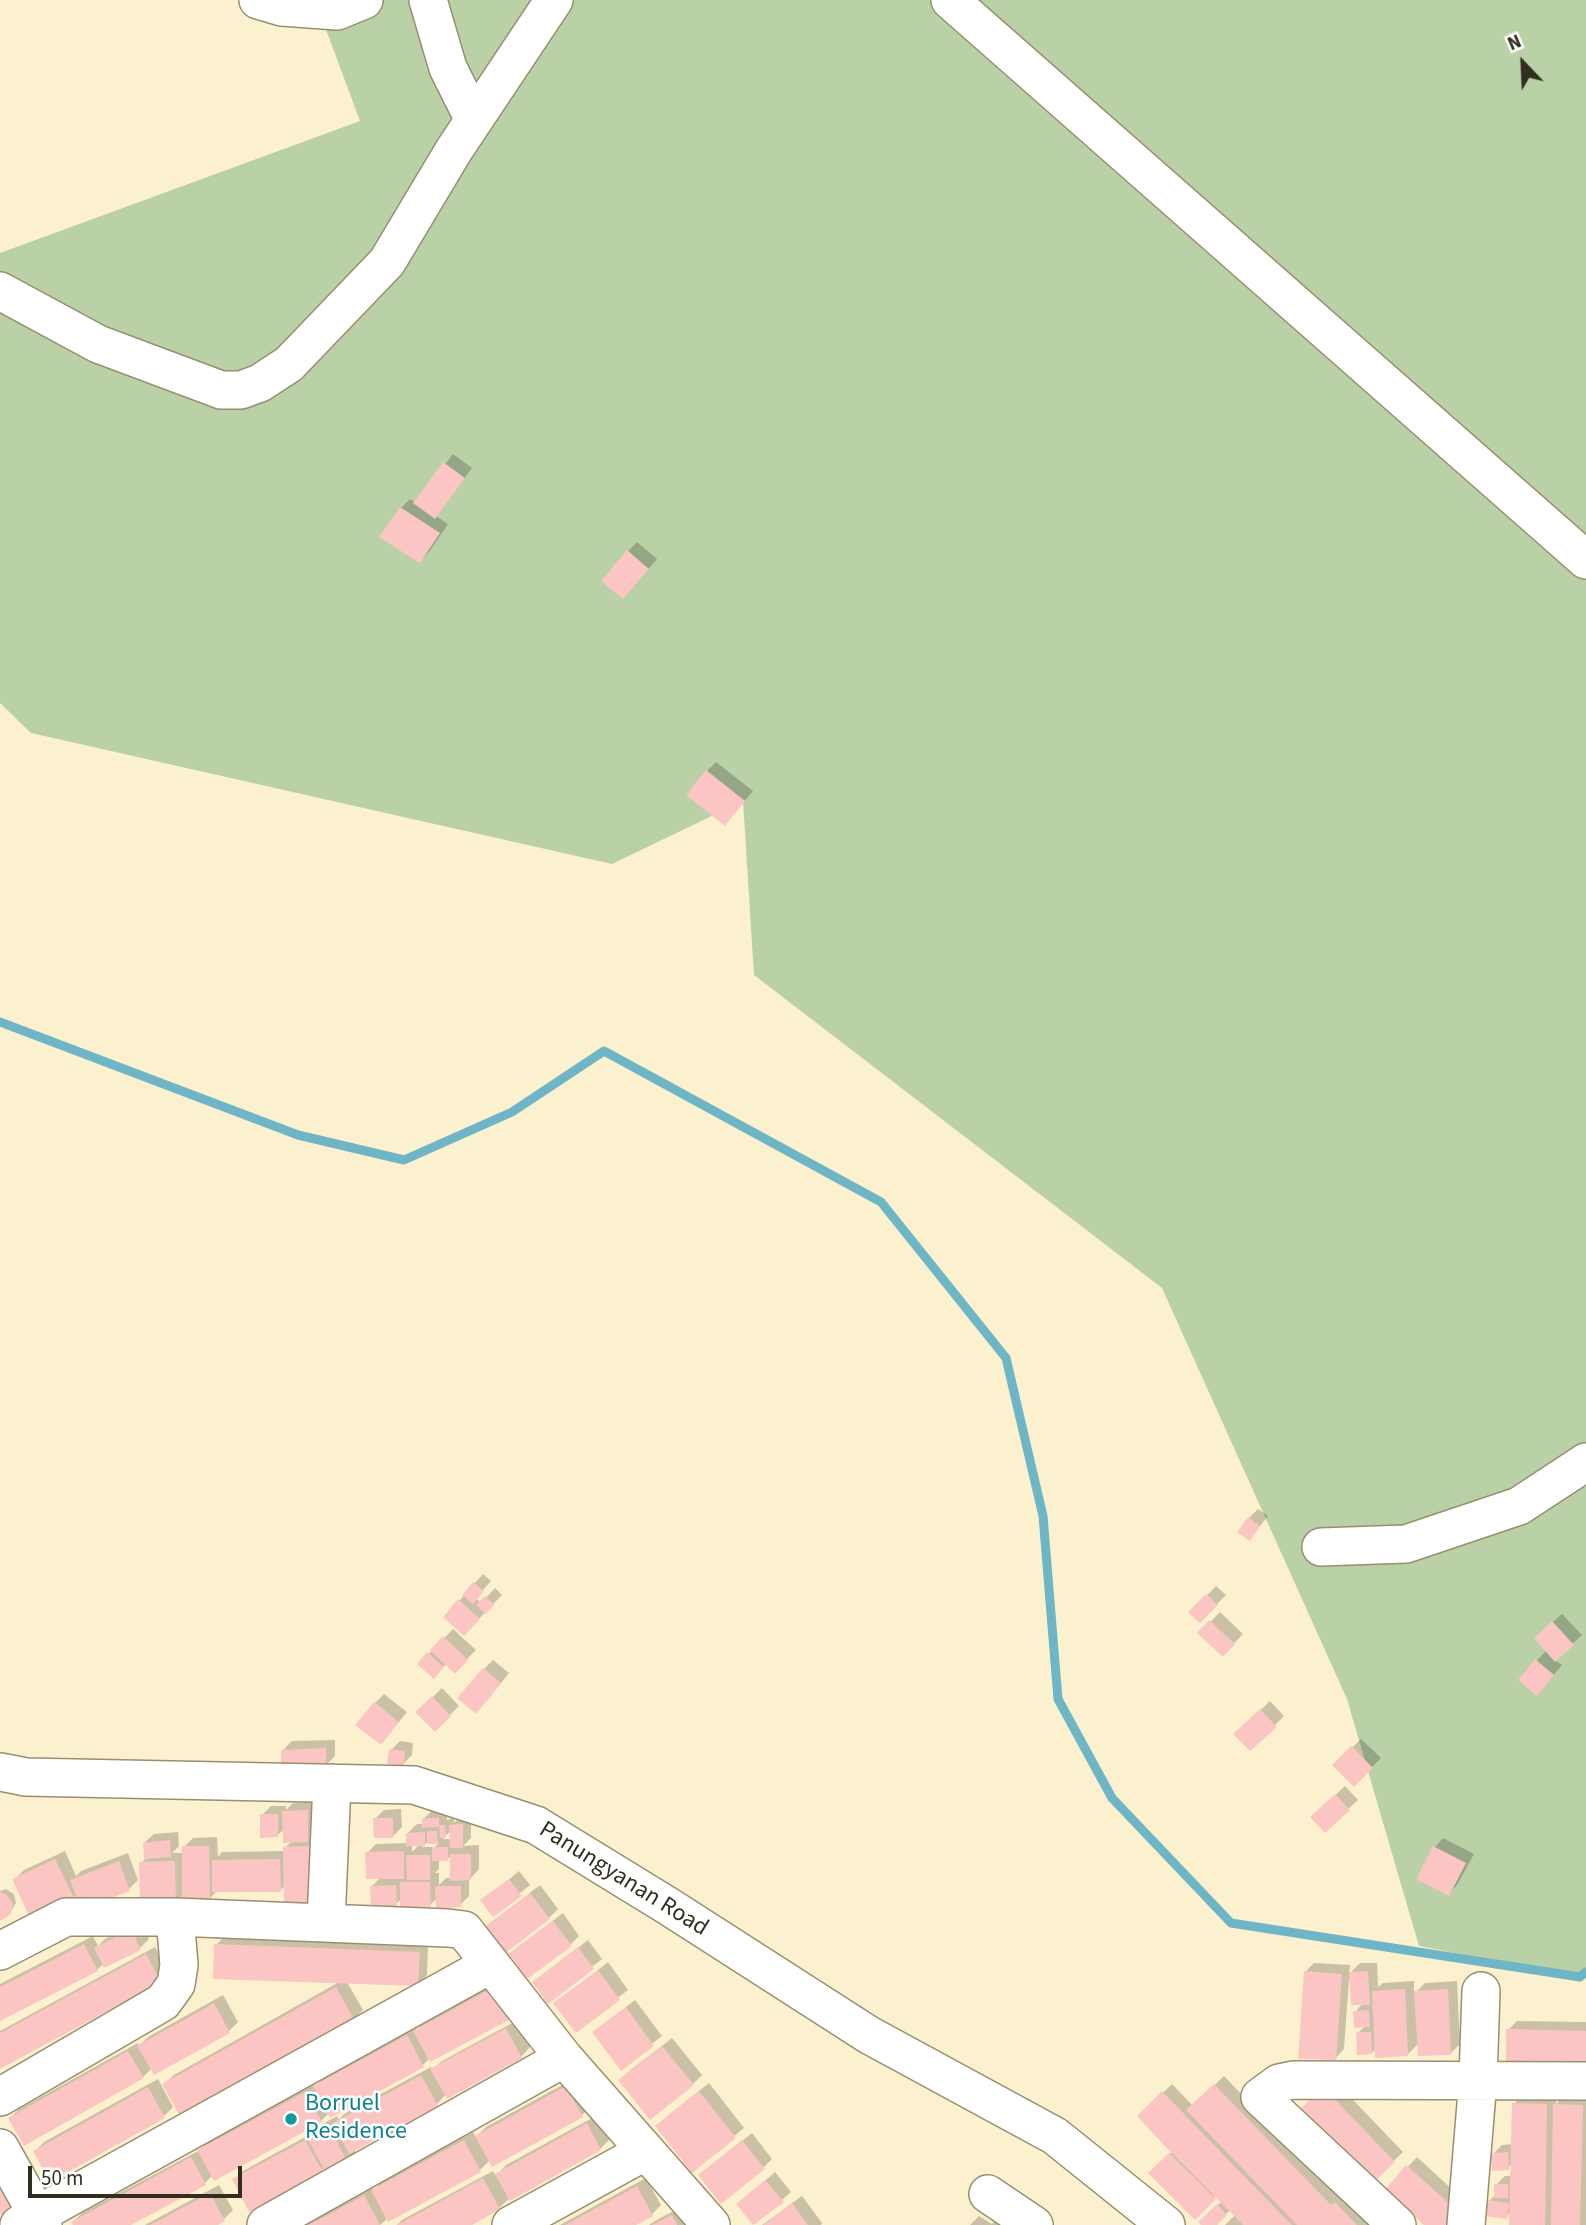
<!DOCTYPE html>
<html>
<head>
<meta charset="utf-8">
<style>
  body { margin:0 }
  #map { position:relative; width:1586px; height:2225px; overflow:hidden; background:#fcf1cf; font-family:"Source Sans 3",sans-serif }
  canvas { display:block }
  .north { position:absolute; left:1488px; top:28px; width:70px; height:70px; -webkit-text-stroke:5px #fff; paint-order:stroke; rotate:337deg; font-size:19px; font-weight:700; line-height:28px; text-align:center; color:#312d20 }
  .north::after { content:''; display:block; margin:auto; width:24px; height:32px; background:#312d20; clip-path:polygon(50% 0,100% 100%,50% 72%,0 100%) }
  .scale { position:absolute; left:28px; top:2166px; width:214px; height:32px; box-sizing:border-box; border:4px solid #312d20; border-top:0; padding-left:9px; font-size:21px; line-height:24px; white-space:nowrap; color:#312d20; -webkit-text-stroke:5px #fff; paint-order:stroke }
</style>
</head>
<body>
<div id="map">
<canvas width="1586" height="2225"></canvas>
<div class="north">N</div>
<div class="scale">50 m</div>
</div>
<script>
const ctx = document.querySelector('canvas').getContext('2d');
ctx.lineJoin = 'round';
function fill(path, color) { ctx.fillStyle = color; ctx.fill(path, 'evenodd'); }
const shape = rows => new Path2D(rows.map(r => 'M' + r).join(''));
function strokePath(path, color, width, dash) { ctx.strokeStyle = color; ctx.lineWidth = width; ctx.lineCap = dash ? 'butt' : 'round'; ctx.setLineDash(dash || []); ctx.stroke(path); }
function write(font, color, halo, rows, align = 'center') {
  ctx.font = font + ' "Source Sans 3",sans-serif'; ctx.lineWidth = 5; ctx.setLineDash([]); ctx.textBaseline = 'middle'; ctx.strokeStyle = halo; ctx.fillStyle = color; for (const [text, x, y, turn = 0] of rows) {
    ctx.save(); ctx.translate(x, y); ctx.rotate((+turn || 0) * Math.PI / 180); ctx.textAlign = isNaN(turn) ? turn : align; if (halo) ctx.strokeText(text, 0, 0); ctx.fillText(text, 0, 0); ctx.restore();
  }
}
const green = shape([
  [315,0,1586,0,1586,1972,1580,1977,1419,1946,1347,1699,1162,1288,754,975,743,801,612,864,31,733,0,703,0,253,360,121]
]);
const shadow = shape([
  [453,454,472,468,436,516,448,524,429,552,420,561,401,508,410,499,416,502],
  [637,542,657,559,632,588,628,551],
  [716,762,753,791,725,824,707,771],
  [1258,1509,1268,1516,1250,1539,1249,1518],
  [483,1574,491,1581,476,1598,481,1603,495,1588,502,1595,473,1625,445,1617],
  [1216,1586,1226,1595,1200,1621,1191,1612],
  [1220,1612,1243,1634,1223,1655,1200,1633],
  [1562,1614,1582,1635,1555,1660,1562,1665,1546,1684,1537,1660,1547,1650,1545,1629],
  [453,1629,476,1650,455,1671,447,1663,434,1676,419,1664],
  [493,1660,509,1673,485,1703,484,1669],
  [442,1688,459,1706,435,1730,418,1712],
  [384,1694,407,1712,389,1734,375,1703],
  [1270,1701,1284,1716,1275,1725,1245,1725],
  [1361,1739,1381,1758,1354,1785,1334,1765],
  [335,1740,335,1756,325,1766,283,1750,292,1741],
  [400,1741,413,1743,412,1755,403,1764,391,1750],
  [1345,1786,1358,1800,1325,1830,1322,1808],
  [316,1802,316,1831,309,1838,323,1838,281,1890,218,1890,209,1899,184,1894,175,1903,141,1863,146,1858,144,1843,154,1834,178,1832,179,1846,172,1853,184,1853,184,1847,193,1838,217,1837,218,1857,222,1852,285,1851,285,1848,292,1841,284,1829,277,1836,262,1815,271,1806,286,1806,286,1810,293,1803],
  [401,1809,402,1827,393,1836,375,1819,384,1810],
  [433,1810,447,1810,447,1820,454,1817,454,1823,460,1817,471,1816,471,1838,463,1846,479,1845,479,1869,469,1880,469,1896,460,1905,437,1898,430,1905,402,1898,396,1904,372,1886,381,1877,367,1853,376,1844,408,1843,408,1833,417,1824,423,1824,423,1819],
  [451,1830,451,1839,443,1839],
  [426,1843,439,1843,435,1847,422,1847],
  [412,1844,420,1844,412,1852],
  [452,1855,452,1878,446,1878,439,1885,439,1873,435,1873,439,1869,439,1859,447,1859],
  [1443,1838,1474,1854,1457,1885,1448,1894,1434,1848],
  [65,1851,76,1876,81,1871,128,1853,138,1880,129,1889,77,1894,74,1898,15,1879,24,1870],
  [519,1871,530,1885,493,1915,483,1901],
  [540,1885,558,1909,549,1918,482,1930],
  [6,1889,14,1894,16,1903,11,1911,0,1917,0,1891],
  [563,1913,579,1936,570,1945,520,1946],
  [140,1922,149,1939,140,1948,105,1966,104,1963,97,1970,0,2019,0,1984,93,1936,98,1946,105,1939],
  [225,1936,428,1943,427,1975,418,1984,347,1982,363,2010,354,2019,164,2084,174,2075,341,1981,216,1945],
  [588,1940,602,1959,548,2001,534,1982],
  [155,1947,169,1972,0,2067,0,2031],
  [608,1962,628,1990,576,2030,556,2003],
  [1314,1963,1350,1965,1349,1974,1360,1963,1377,1963,1378,1987,1383,1983,1414,1981,1414,1994,1425,1983,1457,1981,1460,2044,1451,2053,1419,2043,1407,2055,1376,2048,1372,2053,1358,2033,1365,2026,1355,2012,1363,2003,1351,1979,1349,1979,1344,2049,1335,2059,1305,1972],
  [502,1980,517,2009,508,2018,431,2060,430,2058,422,2066,329,2113,321,2121,213,2175,205,2183,127,2225,75,2225,73,2222,82,2213,200,2150,208,2141,315,2084,316,2086,324,2077,416,2028,417,2029,424,2022],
  [223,1995,238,2022,229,2031,155,2073,152,2068,143,2077,10,2118,19,2109,138,2043,139,2046,148,2037],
  [635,2000,662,2036,621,2068,594,2032],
  [516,2021,530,2047,521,2057,448,2097,446,2094,437,2104,354,2149,357,2155,348,2164,325,2167,322,2170,234,2180,243,2171,309,2135,317,2127,337,2116,339,2120,344,2114,431,2067,432,2070,442,2061],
  [1517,2021,1586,2022,1586,2060,1508,2030],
  [672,2038,702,2075,693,2084,629,2071],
  [1224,2076,1341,2198,1345,2194,1375,2225,1225,2225,1235,2215,1230,2210,1215,2225,1204,2225,1200,2222,1222,2201,1216,2196,1195,2217,1151,2173,1173,2151,1139,2116,1172,2084,1193,2106],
  [575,2078,591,2106,582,2115,490,2160,480,2170,388,2218,380,2225,304,2225,373,2188,374,2190,382,2181,473,2132,476,2137,486,2127],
  [158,2079,173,2107,164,2116,51,2179,35,2151,44,2142],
  [1334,2080,1403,2152,1372,2182,1303,2109],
  [709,2083,744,2128,692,2171,666,2117],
  [1523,2095,1556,2095,1556,2104,1564,2096,1586,2096,1586,2225,1511,2225,1511,2212,1506,2217,1489,2201,1496,2194,1496,2185,1505,2176,1512,2176,1512,2164,1508,2168,1493,2154,1502,2145,1513,2144,1514,2104],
  [596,2116,609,2140,600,2149,510,2198,499,2208,468,2225,397,2225,402,2220,493,2171,496,2176,506,2165],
  [752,2133,772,2159,763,2168,700,2175],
  [1417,2157,1467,2203,1427,2225,1387,2189],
  [775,2172,791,2192,755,2224,738,2204],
  [646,2178,661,2205,652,2214,632,2225,560,2225],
  [219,2185,233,2210,224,2219,214,2225,145,2225],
  [802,2196,822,2223,821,2225,762,2225],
  [681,2207,691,2225,649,2225,655,2221],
  [1009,2207,1029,2225,970,2225,979,2216,992,2224]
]);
const stream = shape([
  [0,1022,298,1135,404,1160,512,1112,604,1051,881,1202,1006,1358,1043,1516,1058,1699,1112,1798,1231,1923,1580,1977,1586,1972]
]);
const building = shape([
  [443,462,465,478,435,519,413,503],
  [400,507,440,533,420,563,379,537],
  [627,550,649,569,623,599,601,581],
  [706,770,745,801,725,826,686,795],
  [1248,1517,1260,1526,1250,1541,1237,1532],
  [473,1582,484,1591,473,1604,462,1595],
  [1206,1594,1218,1605,1200,1623,1188,1612],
  [485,1596,494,1605,486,1614,476,1605],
  [458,1599,480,1619,464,1636,443,1617],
  [1209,1620,1235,1644,1223,1657,1197,1633],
  [1552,1621,1574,1645,1555,1662,1534,1638],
  [443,1636,468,1660,455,1674,430,1650],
  [427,1652,444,1667,434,1679,417,1664],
  [1535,1659,1554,1675,1537,1696,1518,1680],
  [483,1668,501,1683,476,1714,457,1698],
  [432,1696,451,1716,435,1732,415,1712],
  [374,1702,399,1722,381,1745,355,1725],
  [1260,1709,1277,1727,1250,1751,1233,1734],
  [1351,1746,1373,1768,1354,1787,1332,1765],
  [326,1748,326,1767,281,1768,281,1750],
  [389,1749,405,1751,404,1766,387,1764],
  [1335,1794,1350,1810,1325,1833,1310,1817],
  [308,1810,308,1842,283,1843,282,1811],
  [260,1814,278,1814,278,1837,260,1838],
  [373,1818,393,1818,393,1838,374,1838],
  [422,1818,439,1818,439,1827,422,1828],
  [463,1824,463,1848,450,1848,449,1825],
  [439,1825,445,1825,446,1838,440,1838],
  [427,1831,437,1831,438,1844,427,1844],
  [425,1832,425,1846,406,1846,406,1833],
  [170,1840,171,1857,144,1859,143,1843],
  [182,1846,209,1846,210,1901,182,1901],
  [314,1846,315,1906,284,1906,283,1847],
  [1433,1846,1466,1863,1449,1896,1416,1879],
  [432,1847,448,1847,448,1861,432,1861],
  [404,1851,404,1879,366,1879,365,1852],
  [450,1854,471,1854,471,1880,450,1881],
  [406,1855,430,1855,430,1880,407,1880],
  [55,1859,75,1900,31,1920,12,1879],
  [280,1859,281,1892,212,1892,212,1860],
  [119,1861,130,1891,81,1909,70,1880],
  [175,1861,176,1905,140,1906,139,1862],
  [509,1879,522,1896,493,1917,480,1900],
  [400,1882,430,1882,431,1907,400,1907],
  [396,1885,397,1906,371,1907,370,1886],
  [435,1886,461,1886,461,1907,436,1908],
  [0,1892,6,1894,13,1903,11,1914,2,1920,0,1920],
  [530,1893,550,1919,500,1957,480,1930],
  [553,1921,572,1946,527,1979,508,1954],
  [131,1929,141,1950,104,1968,94,1948],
  [84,1944,98,1971,0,2021,0,1987],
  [214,1944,420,1952,418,1986,213,1979],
  [578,1947,594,1969,548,2004,532,1982],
  [146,1954,161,1982,0,2069,0,2033],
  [598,1970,620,2000,576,2033,553,2003],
  [1304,1971,1342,1974,1336,2060,1298,2059],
  [1368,1971,1370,2005,1351,2005,1349,1972],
  [336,1987,355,2021,181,2118,162,2084],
  [492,1988,509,2020,430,2062,413,2031],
  [1405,1989,1408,2056,1375,2058,1372,1991],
  [1448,1989,1451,2055,1418,2056,1414,1991],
  [214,2003,230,2033,154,2075,137,2046],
  [626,2007,654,2046,621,2071,592,2032],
  [1369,2010,1370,2027,1354,2028,1353,2011],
  [506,2028,522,2058,447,2099,430,2069],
  [1506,2029,1586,2031,1586,2061,1506,2061],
  [1356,2032,1371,2032,1372,2054,1357,2055],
  [407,2035,424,2067,330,2118,313,2086],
  [662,2046,694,2085,650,2120,618,2080],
  [128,2051,144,2078,24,2146,8,2118],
  [421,2075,438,2106,349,2154,333,2123],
  [1214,2084,1331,2205,1335,2202,1357,2225,1297,2225,1186,2110],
  [566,2086,583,2117,492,2167,475,2136],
  [148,2087,165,2118,50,2182,33,2151],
  [1323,2087,1395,2162,1372,2184,1300,2109],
  [699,2091,736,2138,692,2173,655,2126],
  [1162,2091,1237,2169,1292,2225,1243,2225,1161,2142,1137,2116],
  [305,2092,322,2122,214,2181,197,2150],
  [1512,2103,1547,2104,1545,2225,1509,2225],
  [1553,2104,1583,2105,1580,2225,1551,2225],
  [587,2123,601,2150,510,2201,495,2174],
  [328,2124,349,2165,328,2177,306,2136],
  [305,2140,323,2172,249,2212,232,2179],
  [464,2140,481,2172,388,2222,371,2190],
  [742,2140,765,2169,721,2204,698,2175],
  [1508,2152,1509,2170,1492,2171,1491,2153],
  [1169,2153,1216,2199,1195,2220,1148,2173],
  [191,2157,206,2185,131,2225,73,2225,71,2222],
  [1406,2165,1460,2213,1449,2225,1424,2225,1385,2190],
  [0,2169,30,2210,6,2223,0,2212],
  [483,2178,500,2209,472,2225,397,2225],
  [765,2180,784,2202,753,2225,736,2204],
  [1494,2184,1508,2184,1508,2198,1494,2198],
  [637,2186,653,2216,636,2225,565,2225],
  [210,2193,225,2221,218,2225,150,2225],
  [364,2195,380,2225,308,2225,334,2212],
  [1487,2200,1509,2203,1507,2219,1485,2216],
  [792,2203,808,2225,763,2225],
  [1217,2204,1227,2215,1217,2225,1201,2225,1198,2222],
  [672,2215,677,2225,652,2225]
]);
const minor = shape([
  [258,0,282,7,337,11,364,0],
  [428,0,448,68,474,120],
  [950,0,1586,560],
  [0,291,98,344,221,390,241,390,260,383,289,364,387,262,454,150,554,0],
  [1321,1547,1406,1544,1519,1506,1586,1462],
  [0,1772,26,1777,414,1785,536,1825,668,1906,869,2035,1055,2136,1166,2225],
  [326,1922,332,1783],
  [0,1951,66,1917,175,1917,448,1928,464,1930,564,2058,711,2225],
  [0,2097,163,2002,176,1984,179,1965,175,1917],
  [0,2148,43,2225],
  [988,2194,1034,2225],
  [19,2225,491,1964],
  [266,2225,564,2058],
  [511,2225,646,2151],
  [1397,2225,1260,2097,1279,2083,1293,2080,1586,2081],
  [1466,2225,1478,2080,1481,1991]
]);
const markers = [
  [291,2119,7,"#0f9aa8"]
];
const streetNames = [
  ["Panungyanan Road",623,1880,32]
];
const cultureNames = [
  ["Borruel",305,2105],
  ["Residence",305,2133]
];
fill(green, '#bad0a7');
fill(shadow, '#0003');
strokePath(stream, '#6eb5c6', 9);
fill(building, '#fac5c3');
strokePath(minor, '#988f6f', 40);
strokePath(minor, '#fff', 37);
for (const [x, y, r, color] of markers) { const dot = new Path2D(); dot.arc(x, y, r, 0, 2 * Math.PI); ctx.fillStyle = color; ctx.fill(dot); strokePath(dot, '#fff', 2.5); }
write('24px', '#312d20', '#fff', streetNames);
write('24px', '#0d838f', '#fff', cultureNames, 'left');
</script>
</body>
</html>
